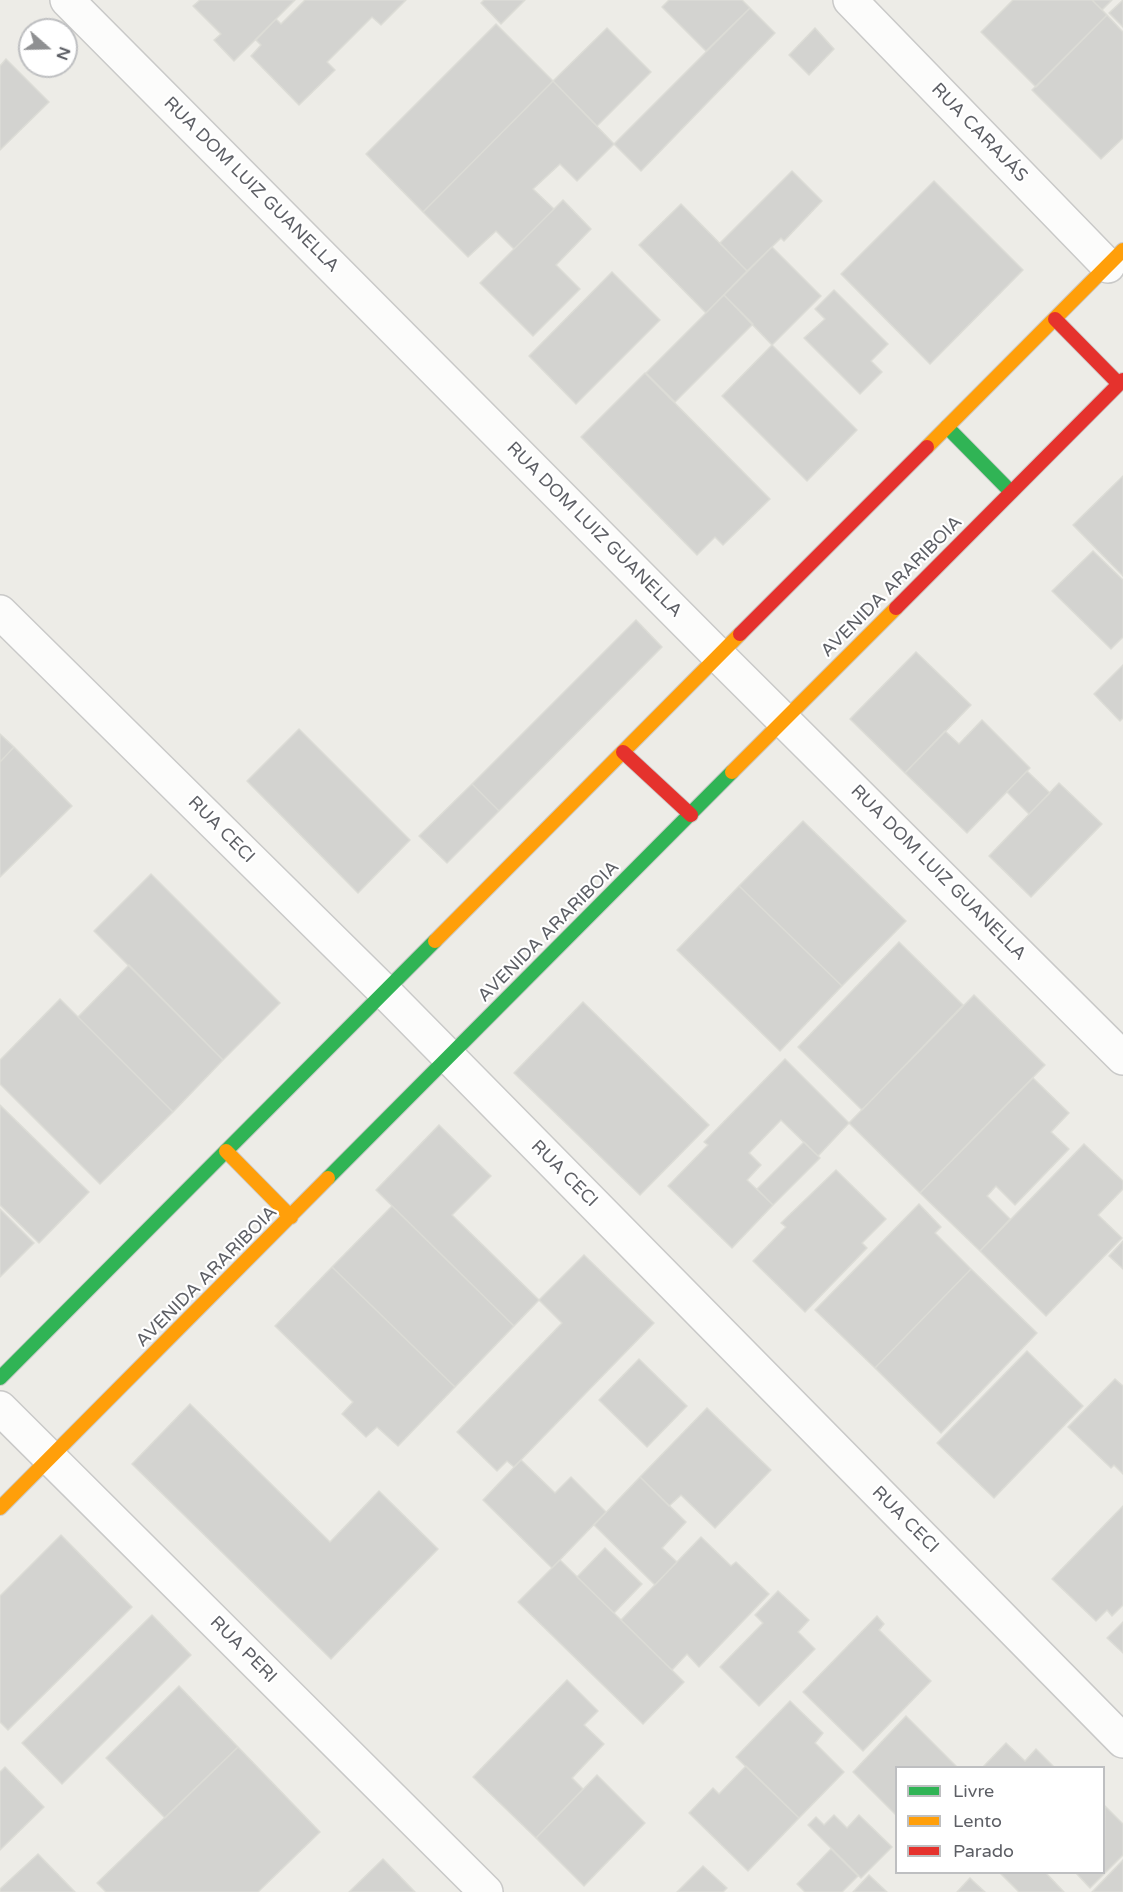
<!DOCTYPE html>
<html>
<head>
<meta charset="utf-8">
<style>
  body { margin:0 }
  #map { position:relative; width:1123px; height:1892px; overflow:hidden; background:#edece7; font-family:"Varela Round",sans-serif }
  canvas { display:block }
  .legend { position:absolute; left:895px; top:1766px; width:210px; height:108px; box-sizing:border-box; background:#fff; border:2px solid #bebfc1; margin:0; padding:8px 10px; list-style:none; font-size:18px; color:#5d5f65 }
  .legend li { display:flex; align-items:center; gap:12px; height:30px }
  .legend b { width:30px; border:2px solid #bebfc1 }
  .north { position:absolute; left:18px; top:18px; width:60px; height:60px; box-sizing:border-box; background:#fff; border:2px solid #bebfc1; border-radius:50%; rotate:110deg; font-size:16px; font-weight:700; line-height:24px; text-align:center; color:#5d5f65 }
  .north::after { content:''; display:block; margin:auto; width:21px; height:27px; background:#8f9092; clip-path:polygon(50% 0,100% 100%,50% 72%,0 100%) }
</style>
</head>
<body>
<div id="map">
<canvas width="1123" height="1892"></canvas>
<ul class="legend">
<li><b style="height:8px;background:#30b455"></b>Livre</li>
<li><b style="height:8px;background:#ff9f0a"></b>Lento</li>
<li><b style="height:8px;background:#e5322d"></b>Parado</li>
</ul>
<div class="north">N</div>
</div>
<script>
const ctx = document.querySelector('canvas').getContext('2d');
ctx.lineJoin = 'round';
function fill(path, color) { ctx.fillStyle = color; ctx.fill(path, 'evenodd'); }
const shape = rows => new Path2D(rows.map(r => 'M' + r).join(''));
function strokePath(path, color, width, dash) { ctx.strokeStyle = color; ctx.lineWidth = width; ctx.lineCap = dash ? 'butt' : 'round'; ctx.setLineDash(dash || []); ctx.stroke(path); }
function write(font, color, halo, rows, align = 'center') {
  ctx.font = font + ' "Varela Round",sans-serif'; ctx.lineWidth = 4.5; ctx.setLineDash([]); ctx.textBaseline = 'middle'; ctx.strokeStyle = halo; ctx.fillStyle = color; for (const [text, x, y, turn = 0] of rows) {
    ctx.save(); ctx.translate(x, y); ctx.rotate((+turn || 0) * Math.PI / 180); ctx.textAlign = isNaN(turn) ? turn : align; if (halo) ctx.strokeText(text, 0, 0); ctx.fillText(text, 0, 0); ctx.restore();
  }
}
const building = shape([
  [200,0,295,0,234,61,214,40,221,34,193,6,200,0],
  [305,0,406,0,381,25,372,17,327,62,335,70,299,105,251,56,261,45,256,40,276,19,281,24,305,0],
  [484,0,525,0,501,24,481,3,484,0],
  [669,0,742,0,750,8,706,51,662,7,669,0],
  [1013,0,1092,0,1107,15,1036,87,981,32,1013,0],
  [1092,0,1112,0,1102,10,1092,0],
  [1123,0,1123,27,1109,13,1123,0],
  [750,8,775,33,641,171,614,144,750,8],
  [1107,15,1123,32,1123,138,1101,159,1032,90,1107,15],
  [496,24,553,81,423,212,366,154,496,24],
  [607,28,651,72,597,126,553,81,607,28],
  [815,28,834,49,809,75,789,55,815,28],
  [6,59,49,102,0,150,0,66,6,59],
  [553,81,614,144,577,181,560,164,533,189,554,209,514,249,496,231,468,257,423,212,553,81],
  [792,171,822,201,784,241,781,238,747,271,720,243,792,171],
  [934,181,1023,270,930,364,841,274,934,181],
  [563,200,591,229,556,265,580,289,533,336,480,283,563,200],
  [681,204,747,271,706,313,639,245,681,204],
  [772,247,821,296,772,345,724,295,772,247],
  [612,272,660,320,576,404,529,356,612,272],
  [834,290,888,344,871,361,882,372,860,394,804,338,825,319,815,309,834,290],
  [724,295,753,324,675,402,646,373,724,295],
  [772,345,857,430,807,481,722,396,772,345],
  [645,373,770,499,723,545,715,537,697,555,581,437,645,373],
  [1123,476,1123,576,1073,525,1123,476],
  [1093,551,1123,580,1123,637,1111,649,1052,591,1093,551],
  [636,620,662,647,499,811,472,784,636,620],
  [916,652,971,705,905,773,850,719,916,652],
  [1123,665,1123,718,1120,721,1094,694,1123,665],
  [982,720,1030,768,967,833,905,773,945,731,959,744,982,720],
  [299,729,410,840,358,893,247,781,299,729],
  [0,734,14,747,0,762,0,734],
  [14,747,72,806,0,877,0,762,14,747],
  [1027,771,1050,793,1029,814,1007,792,1027,771],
  [1059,783,1102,824,1031,897,989,856,1059,783],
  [472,784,499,811,447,863,419,836,472,784],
  [803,821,906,921,842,986,739,886,803,821],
  [151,874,280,1003,223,1060,94,931,151,874],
  [739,886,842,986,780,1051,677,950,739,886],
  [899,942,963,1005,862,1110,798,1047,899,942],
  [129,965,223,1060,173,1112,78,1017,129,965],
  [974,995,1045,1065,920,1193,849,1123,974,995],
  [60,999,173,1112,100,1184,0,1084,0,1060,60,999],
  [583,1002,709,1125,640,1195,514,1073,583,1002],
  [785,1059,849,1123,818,1156,781,1120,749,1153,761,1165,747,1180,773,1205,732,1248,668,1186,708,1145,704,1142,785,1059],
  [1033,1078,1069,1113,1051,1132,1069,1149,1015,1205,996,1186,987,1196,1010,1219,980,1251,920,1193,1033,1078],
  [0,1105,89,1192,39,1243,0,1205,0,1105],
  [439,1125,491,1176,452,1215,539,1300,514,1326,376,1190,439,1125],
  [804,1142,820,1158,773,1205,757,1189,804,1142],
  [1084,1144,1123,1181,1123,1189,1098,1215,1122,1238,1046,1316,980,1251,1084,1144],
  [836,1170,886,1219,862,1243,867,1248,805,1312,753,1261,786,1227,781,1223,836,1170],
  [919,1204,941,1227,935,1233,971,1269,875,1368,815,1310,919,1204],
  [392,1206,514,1326,455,1387,332,1267,392,1206],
  [0,1209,34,1243,0,1277,0,1209],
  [1123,1241,1123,1269,1109,1256,1123,1241],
  [584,1255,654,1323,514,1467,507,1461,497,1471,457,1432,562,1323,539,1300,584,1255],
  [332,1267,455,1387,398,1446,377,1427,366,1437,342,1414,353,1402,275,1326,332,1267],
  [971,1269,1037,1333,941,1433,875,1368,971,1269],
  [1027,1351,1083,1406,994,1498,937,1443,1027,1351],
  [639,1359,687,1406,647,1447,599,1400,639,1359],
  [1115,1379,1123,1386,1123,1474,1114,1465,1111,1468,1068,1427,1115,1379],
  [190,1404,330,1542,379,1491,438,1549,331,1659,132,1464,190,1404],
  [707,1408,771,1470,715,1528,681,1495,669,1506,640,1477,707,1408],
  [521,1460,555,1493,571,1477,606,1512,552,1568,483,1500,521,1460],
  [640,1477,686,1522,662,1548,677,1562,655,1585,594,1525,640,1477],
  [1123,1506,1123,1605,1112,1616,1107,1610,1096,1621,1052,1579,1123,1506],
  [61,1535,132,1607,8,1730,0,1722,0,1596,61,1535],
  [701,1537,731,1566,736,1562,769,1594,699,1667,687,1654,672,1670,621,1620,701,1537],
  [605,1548,642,1584,614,1613,577,1577,605,1548],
  [560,1560,684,1682,643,1724,518,1602,560,1560],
  [778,1591,809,1620,798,1632,815,1649,759,1706,720,1667,763,1623,755,1615,778,1591],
  [152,1615,191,1655,62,1784,22,1743,152,1615],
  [877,1616,884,1624,879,1630,931,1681,863,1751,803,1692,877,1616],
  [1123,1622,1123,1653,1107,1638,1123,1622],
  [567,1680,598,1711,584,1725,604,1744,572,1778,583,1789,536,1838,473,1777,567,1680],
  [179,1686,238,1747,165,1818,106,1758,179,1686],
  [790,1701,823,1733,815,1743,844,1772,799,1818,736,1757,790,1701],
  [906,1716,958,1768,896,1768,896,1815,853,1772,906,1716],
  [1006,1743,1025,1761,1036,1749,1055,1768,982,1768,1006,1743],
  [238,1747,320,1832,258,1892,106,1892,97,1883,238,1747],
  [746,1766,799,1818,748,1871,689,1813,713,1788,719,1794,746,1766],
  [5,1767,44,1807,0,1850,0,1772,5,1767],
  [597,1775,645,1823,584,1886,536,1838,597,1775],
  [1105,1806,1123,1824,1123,1855,1090,1888,1075,1872,1104,1872,1105,1806],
  [834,1815,847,1828,859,1815,892,1847,861,1878,808,1825,816,1817,824,1825,834,1815],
  [831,1849,858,1876,842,1892,805,1892,797,1884,831,1849],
  [38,1854,75,1892,0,1892,0,1889,38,1854],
  [383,1859,415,1892,349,1892,383,1859],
  [1123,1860,1123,1892,1092,1892,1123,1860],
  [703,1866,727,1888,723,1892,677,1892,703,1866],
  [999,1872,1045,1872,1064,1892,1019,1892,999,1872],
  [869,1875,887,1892,853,1892,869,1875],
  [970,1878,973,1881,985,1892,957,1892,970,1878]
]);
const street = shape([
  [67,0,719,656,1123,1058],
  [850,0,1108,266],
  [0,612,385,992,1123,1741],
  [0,1408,486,1892]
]);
const fast = shape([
  [947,427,1011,492],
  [328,1178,732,772],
  [0,1378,435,941]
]);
const slow = shape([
  [927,447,1123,250],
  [732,772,896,608],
  [435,941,740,634],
  [226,1151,291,1217],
  [0,1508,328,1178]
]);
const jam = shape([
  [1055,319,1119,384],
  [896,608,1123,380],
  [740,634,927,447],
  [623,752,691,815]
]);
const streetNames = [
  ["RUA CARAJÁS",979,133,46],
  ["RUA DOM LUIZ GUANELLA",251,185,45],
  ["RUA DOM LUIZ GUANELLA",594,530,45],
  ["AVENIDA ARARIBOIA",892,587,-45],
  ["RUA CECI",221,830,45],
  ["RUA DOM LUIZ GUANELLA",938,873,45],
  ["AVENIDA ARARIBOIA",549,932,-45],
  ["RUA CECI",564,1174,45],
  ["AVENIDA ARARIBOIA",207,1277,-45],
  ["RUA CECI",905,1520,45],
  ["RUA PERI",243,1650,45]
];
fill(building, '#d3d3d0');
strokePath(building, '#dcdcd6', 1.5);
strokePath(street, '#c9c9c8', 36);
strokePath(fast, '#cacac9', 16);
strokePath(slow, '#cacac9', 16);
strokePath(jam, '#cacac9', 16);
strokePath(street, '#fcfcfb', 33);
strokePath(fast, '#30b455', 14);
strokePath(slow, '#ff9f0a', 14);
strokePath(jam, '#e5322d', 14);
write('18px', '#5d5f65', '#fff', streetNames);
</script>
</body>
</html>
